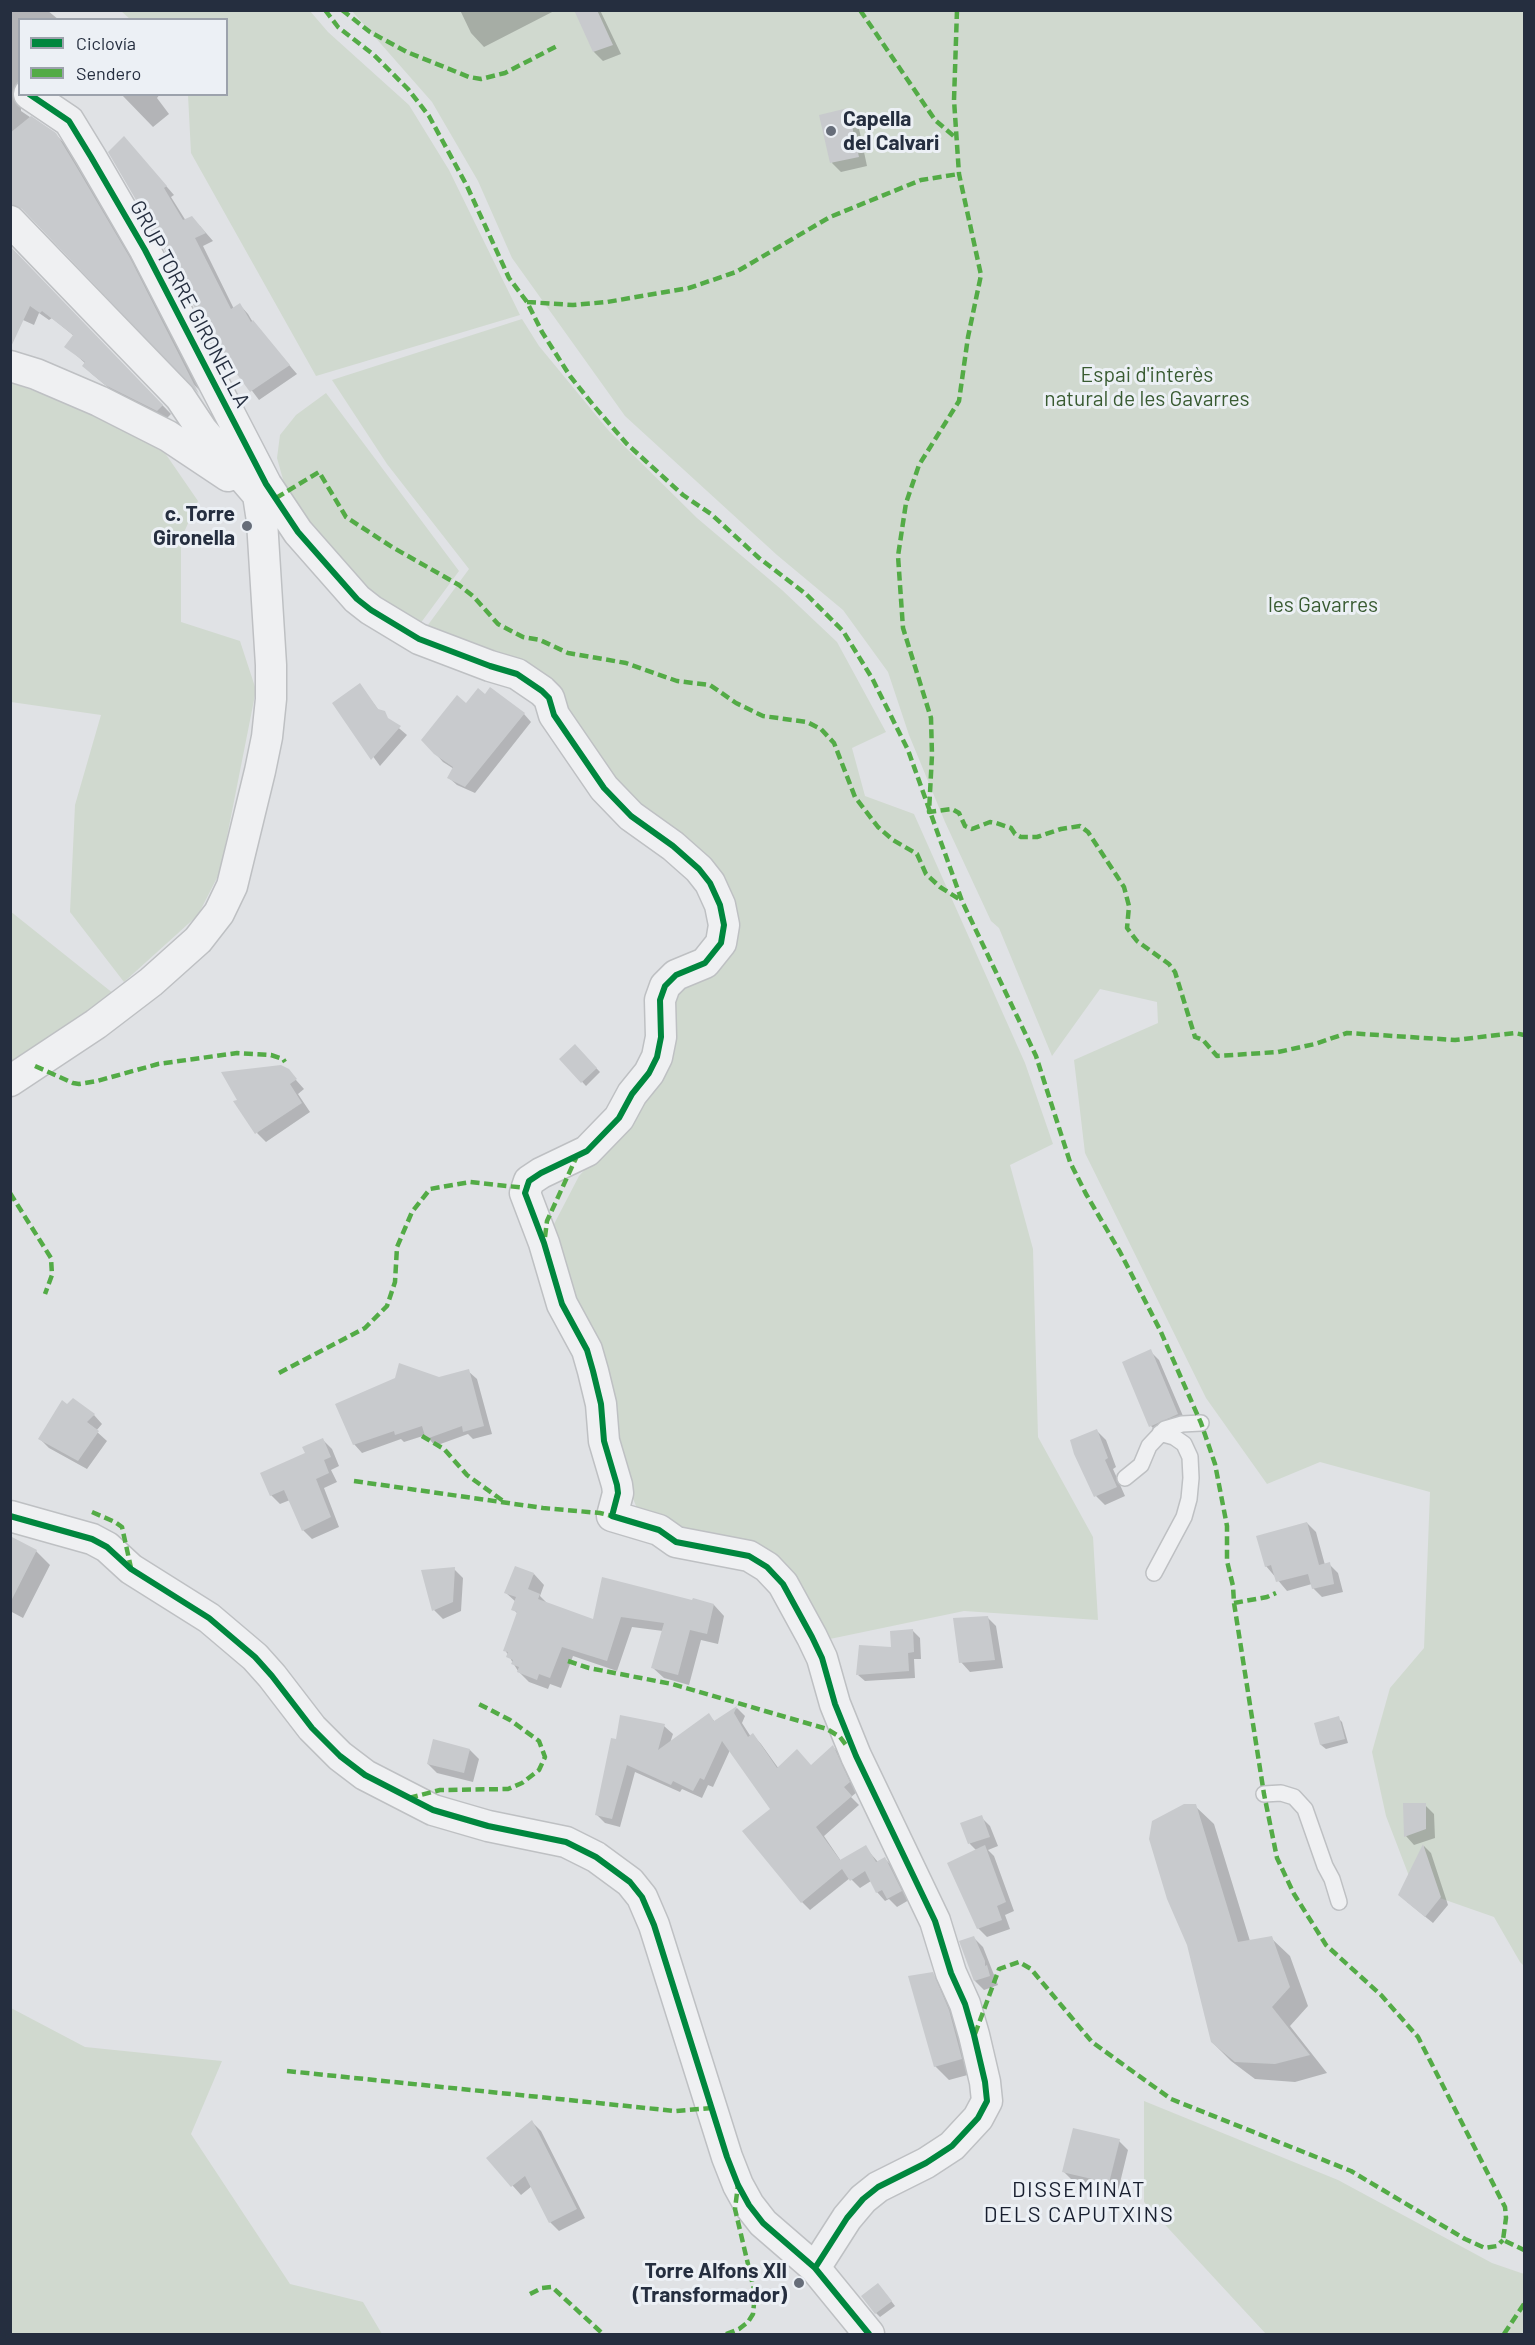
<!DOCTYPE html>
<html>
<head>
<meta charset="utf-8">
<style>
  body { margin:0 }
  #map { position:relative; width:1535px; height:2345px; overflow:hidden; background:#e0e2e5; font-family:Barlow,sans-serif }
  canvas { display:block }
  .frame { position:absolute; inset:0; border:12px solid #252e3f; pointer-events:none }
  .legend { position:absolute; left:18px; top:18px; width:210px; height:78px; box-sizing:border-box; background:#ecf0f5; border:2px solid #9ca2ac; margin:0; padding:8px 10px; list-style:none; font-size:18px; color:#252e3f }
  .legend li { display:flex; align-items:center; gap:12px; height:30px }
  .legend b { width:30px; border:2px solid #9ca2ac }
</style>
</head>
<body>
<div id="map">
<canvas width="1535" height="2345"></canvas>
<div class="frame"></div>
<ul class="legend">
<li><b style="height:8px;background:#00873e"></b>Ciclovía</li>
<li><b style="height:8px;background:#53ab46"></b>Sendero</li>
</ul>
</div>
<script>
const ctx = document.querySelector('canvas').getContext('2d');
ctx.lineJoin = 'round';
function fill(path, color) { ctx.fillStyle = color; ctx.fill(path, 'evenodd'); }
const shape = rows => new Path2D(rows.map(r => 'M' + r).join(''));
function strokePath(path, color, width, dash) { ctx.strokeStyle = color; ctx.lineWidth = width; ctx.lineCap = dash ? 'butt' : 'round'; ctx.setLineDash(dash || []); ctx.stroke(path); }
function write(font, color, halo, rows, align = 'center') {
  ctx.font = font + ' Barlow,sans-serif'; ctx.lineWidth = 6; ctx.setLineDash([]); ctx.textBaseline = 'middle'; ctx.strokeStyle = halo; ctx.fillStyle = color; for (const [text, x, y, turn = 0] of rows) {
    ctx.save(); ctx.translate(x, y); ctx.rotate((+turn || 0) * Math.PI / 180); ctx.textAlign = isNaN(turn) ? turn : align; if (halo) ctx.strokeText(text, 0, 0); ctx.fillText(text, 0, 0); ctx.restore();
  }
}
const green = shape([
  [121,11,310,11,328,32,409,105,449,170,520,315,316,376,191,153,188,95,226,94,226,20,130,19],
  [352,11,1524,11,1524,1966,1520,1962,1494,1917,1414,1889,1386,1816,1372,1752,1390,1688,1424,1648,1430,1492,1320,1462,1267,1484,1206,1398,1085,1153,1074,1060,1158,1023,1157,1002,1100,989,1052,1056,999,928,991,921,945,822,909,735,888,672,843,610,777,555,625,416,512,258,478,181,432,102],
  [522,319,539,346,609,431,697,518,782,590,837,642,886,732,852,748,865,796,914,814,1025,1063,1053,1144,1010,1165,1033,1249,1038,1437,1093,1537,1098,1620,964,1611,825,1640,797,1591,683,1536,638,1511,628,1486,553,1226,579,1176,610,1142,669,998,729,940,662,830,563,721,425,629,469,569,387,464,332,380],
  [10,382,100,415,165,453,198,501,181,539,181,622,240,641,256,690,220,872,198,915,124,982,70,912,75,805,101,715,11,702],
  [326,393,459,571,417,628,388,611,310,523,284,483,277,458,280,435,296,415],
  [10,911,114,994,10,1066],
  [11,2008,85,2047,222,2061,191,2134,290,2284,363,2302,382,2334,11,2334],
  [1144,2101,1338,2180,1492,2263,1524,2274,1524,2334,1266,2334,1144,2202]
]);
const shadow = shape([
  [10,10,47,10,59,20,20,20,21,111,55,134,64,143,138,268,203,394,10,196],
  [460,10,556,10,484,47,471,33],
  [576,10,600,10,621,54,603,61,594,52],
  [121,94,160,94,157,98,169,114,153,127],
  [848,110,857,119,867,166,841,172,832,163],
  [132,147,174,195,171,197,186,221,200,226,213,241,203,246,234,309,240,305,248,314,254,324,297,374,259,400,231,363,229,365,222,358,161,241],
  [10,248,171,414,166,419,115,393,92,374,84,366,86,364,66,346,74,336,52,318,49,320,39,313,34,325,23,320],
  [360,685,380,712,407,735,380,766,334,703],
  [485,696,524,714,531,722,475,793,457,785,449,778,454,769,443,762,423,740,466,705],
  [575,1046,600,1072,586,1086,561,1059],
  [288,1071,304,1089,298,1094,310,1112,266,1142,257,1133],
  [1150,1351,1159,1360,1186,1423,1160,1435,1151,1426],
  [468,1371,477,1379,492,1434,473,1439,468,1434,435,1446,426,1435,404,1442,401,1439,362,1453,354,1444,439,1379],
  [94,1415,102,1424,96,1431,107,1441,87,1469,49,1448,40,1439],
  [1097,1431,1106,1440,1116,1467,1113,1469,1125,1496,1105,1505,1096,1496],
  [323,1440,332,1449,339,1466,331,1470,337,1482,324,1488,339,1527,312,1539,303,1530,290,1500,280,1504,271,1495,307,1454],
  [1307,1523,1316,1532,1325,1565,1329,1564,1338,1573,1343,1592,1322,1597,1313,1588,1312,1584,1287,1591,1266,1566],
  [10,1538,36,1551,50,1565,23,1618,10,1611],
  [454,1569,463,1578,461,1611,443,1619,434,1610,423,1571],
  [534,1574,544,1585,540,1596,549,1605,594,1621,693,1602,714,1605,724,1616,718,1644,701,1640,689,1685,664,1678,653,1668,663,1631,632,1627,617,1671,573,1656,561,1688,550,1684,548,1689,529,1682,518,1671,505,1650,518,1614,513,1609,516,1602,506,1593],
  [987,1617,996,1626,1003,1668,970,1672,961,1662],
  [913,1631,920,1638,921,1659,914,1659,915,1678,865,1681,858,1675],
  [737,1708,745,1716,742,1723,751,1737,753,1735,761,1744,779,1769,812,1767,833,1747,841,1755,857,1792,851,1797,859,1805,824,1836,841,1861,865,1847,878,1862,885,1859,893,1867,909,1900,897,1907,889,1899,885,1901,877,1892,871,1881,860,1888,850,1878,810,1910,802,1902,772,1809,730,1750,713,1787,708,1785,702,1798,682,1789,680,1792,635,1772,620,1827,605,1823,597,1815,612,1740,664,1726,673,1734,670,1743,709,1715,715,1722],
  [1338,1718,1342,1722,1348,1743,1326,1749,1321,1745,1316,1724],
  [470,1750,479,1759,473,1782,437,1773,428,1764],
  [1425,1805,1434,1814,1435,1838,1414,1845,1406,1836],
  [1195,1806,1214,1824,1250,1941,1271,1938,1290,1956,1308,2006,1290,2026,1327,2073,1295,2082,1255,2079,1231,2061,1212,2042],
  [981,1817,990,1826,998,1846,988,1850,994,1856,1014,1911,1005,1915,1010,1929,987,1937,978,1928,977,1851,970,1844,962,1824],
  [1424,1846,1431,1853,1448,1905,1433,1923,1407,1902],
  [974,1938,983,1947,998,1985,984,1990,975,1981],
  [932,1974,946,1988,975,2073,949,2080,935,2066],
  [532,2122,541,2131,585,2218,559,2231,550,2222,532,2186,521,2195,488,2158],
  [1119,2141,1128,2150,1118,2191,1072,2180,1063,2171],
  [882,2289,895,2306,880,2317,876,2313]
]);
const building = shape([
  [574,10,597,10,613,45,593,52],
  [848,108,859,157,830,163,819,115],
  [31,116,56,133,76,166,130,258,199,394,22,209,10,204,10,133],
  [124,136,167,186,164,188,183,220,192,216,206,233,195,238,231,309,240,303,251,322,253,320,290,365,250,392,223,355,221,358,160,241,108,152],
  [10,246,163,405,157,411,105,385,82,366,85,362,64,347,73,335,42,311,40,313,30,306,10,349],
  [360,683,378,709,385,711,388,718,401,726,371,760,332,703],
  [490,687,525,713,465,787,447,778,453,767,434,754,421,740,457,695,466,703,478,688,485,694],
  [575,1044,597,1068,581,1083,559,1059],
  [281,1065,289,1069,297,1079,290,1084,302,1103,255,1134,233,1101,237,1100,221,1072],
  [1151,1349,1178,1414,1149,1427,1122,1362],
  [399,1363,439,1377,469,1369,484,1426,463,1432,462,1426,426,1439,422,1426,395,1435,394,1431,353,1445,335,1404,395,1378],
  [73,1398,95,1414,87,1422,99,1431,78,1461,38,1439,62,1400,67,1404],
  [1097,1429,1108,1458,1105,1460,1117,1487,1094,1497,1074,1454,1070,1440],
  [323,1438,331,1457,324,1460,329,1473,316,1479,331,1517,302,1531,284,1490,270,1496,260,1473,305,1453,302,1447],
  [1307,1522,1319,1565,1330,1562,1334,1584,1312,1589,1308,1574,1276,1582,1271,1565,1265,1567,1256,1536],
  [10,1536,37,1550,10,1603],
  [515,1566,534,1573,528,1589,540,1594,538,1599,593,1619,602,1577,692,1600,693,1598,714,1604,707,1634,690,1630,678,1675,651,1668,664,1623,621,1617,607,1661,562,1647,550,1678,539,1674,537,1680,517,1672,519,1667,511,1664,513,1660,506,1657,508,1652,503,1651,517,1612,511,1610,516,1597,504,1593],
  [455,1567,453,1602,432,1611,421,1570],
  [988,1616,995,1660,959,1663,953,1618],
  [913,1629,914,1652,908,1653,909,1671,856,1675,859,1645,891,1647,890,1631],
  [737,1706,734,1713,748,1737,753,1733,777,1768,797,1749,811,1765,833,1745,850,1782,844,1787,852,1796,816,1827,840,1860,866,1845,876,1862,885,1857,902,1891,887,1899,882,1890,876,1893,865,1871,850,1881,842,1869,801,1903,742,1831,770,1809,722,1741,704,1780,700,1778,693,1791,673,1781,671,1785,627,1765,612,1819,595,1815,611,1738,616,1739,620,1715,665,1724,658,1750,709,1713,714,1721],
  [1339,1716,1345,1739,1320,1745,1314,1723],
  [433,1739,470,1749,464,1773,427,1764],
  [1403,1803,1426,1803,1426,1829,1404,1837],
  [1184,1804,1196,1804,1238,1942,1272,1936,1290,1987,1272,2007,1310,2055,1275,2064,1235,2062,1211,2042,1187,1945,1167,1899,1149,1839,1152,1821],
  [982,1815,990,1837,968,1844,960,1823],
  [1423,1844,1441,1897,1425,1917,1398,1895],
  [985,1845,1006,1902,997,1906,1002,1920,977,1929,947,1863],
  [974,1936,985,1961,985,1966,987,1965,990,1976,974,1981,959,1941],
  [933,1972,949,2010,962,2059,934,2067,908,1976],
  [532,2120,577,2209,549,2223,525,2176,511,2187,486,2158],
  [1073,2128,1120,2139,1109,2183,1062,2172],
  [878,2283,892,2301,875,2314,861,2296]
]);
const lane = shape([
  [1125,1478,1141,1465,1149,1446,1165,1429,1182,1424,1201,1423],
  [1154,1573,1184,1517,1189,1499,1191,1478,1190,1457,1184,1444,1174,1437,1160,1433],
  [1264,1794,1281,1793,1294,1797,1305,1809,1325,1866,1332,1879,1339,1902]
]);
const street = shape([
  [29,94,69,121,91,157,145,250,266,484,298,532,357,599,371,610,419,639,490,666,517,674,542,691,549,698,554,715,604,788,631,816,673,846,699,869,710,883,720,905,724,925,721,943,705,963,676,975,665,986,660,1000,661,1037,657,1057,649,1073,632,1094,619,1118,587,1151,541,1173,529,1181,525,1193,544,1243,562,1304,587,1350,593,1371,601,1404,604,1441,617,1485,618,1493,612,1516,659,1530,676,1542,749,1556,767,1567,783,1584,812,1637,822,1658,835,1704,856,1756,935,1921,951,1973,965,2004,974,2035,985,2082,987,2101,978,2118,952,2146,926,2163,878,2187,863,2199,847,2218,815,2268],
  [10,221,180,397,202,430,258,495,262,521,271,665,271,699,267,737,260,771,232,886,219,913,198,940,151,982,96,1024,10,1081],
  [10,366,36,374,99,401,168,436,228,476],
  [10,1516,92,1539,107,1547,131,1569,209,1618,255,1657,272,1676,312,1728,340,1756,365,1775,433,1810,488,1826,566,1842,596,1857,630,1882,642,1897,654,1925,727,2157,738,2185,749,2205,763,2223,815,2268,869,2334]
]);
const quiet = shape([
  [325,10,338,27,374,55,408,89,429,116,467,186,509,278,527,302,542,332,570,376,594,406,627,444,683,495,711,514,759,558,806,594,843,631,872,678,908,750,962,901,1036,1056,1070,1162,1086,1194,1120,1252,1160,1330,1201,1423,1215,1464,1227,1526,1227,1561,1233,1586,1234,1603,1264,1794,1277,1858,1294,1894,1326,1945,1381,1995,1418,2037,1505,2207,1506,2218,1503,2240,1524,2250],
  [342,10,370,32,407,52,469,77,481,79,505,73,559,45],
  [860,10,935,120,956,138],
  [957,10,954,100,959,174,981,275,968,337,959,401,919,465,906,503,898,556,903,628,931,718,932,755,929,812,952,809,959,813,965,826,972,829,990,822,996,823,1011,828,1015,834,1021,837,1037,837,1061,829,1080,826,1088,832,1124,887,1129,906,1127,928,1137,941,1169,964,1175,972,1195,1037,1203,1040,1217,1056,1278,1052,1315,1044,1347,1033,1455,1040,1515,1033,1524,1035],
  [527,302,573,305,607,302,689,288,736,272,830,217,921,180,959,174],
  [276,498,319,472,346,517,392,547,459,585,474,597,498,624,523,637,540,640,568,653,626,663,677,681,710,685,736,703,763,716,807,722,821,729,834,743,855,797,878,827,893,840,917,854,926,874,940,887,962,901],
  [35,1066,73,1083,79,1084,97,1081,158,1064,237,1053,271,1055,283,1059,285,1062],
  [10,1193,51,1258,52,1275,45,1294],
  [545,1237,547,1221,576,1158],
  [279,1373,365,1328,387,1306,395,1282,397,1247,412,1212,430,1189,470,1182,526,1188],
  [422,1436,444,1449,467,1475,506,1503],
  [354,1481,543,1508,600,1513,612,1516],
  [92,1512,115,1522,122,1527,131,1568],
  [1234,1603,1267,1597,1276,1593],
  [568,1661,589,1668,672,1684,827,1729,840,1737,846,1745],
  [409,1798,440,1790,508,1789,522,1783,539,1770,545,1757,539,1741,510,1720,477,1703],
  [975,2034,999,1969,1019,1962,1031,1969,1092,2042,1171,2099,1351,2171,1465,2239,1485,2248,1497,2246,1503,2240],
  [287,2071,675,2111,712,2108],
  [530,2294,542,2288,552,2287,603,2334],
  [726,2334,739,2329,748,2322,753,2314,755,2294,735,2209,738,2185],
  [1504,2334,1524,2304]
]);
const cycleway = shape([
  [29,94,69,121,91,157,145,250,266,484,298,532,357,599,371,610,419,639,490,666,517,674,542,691,549,698,554,715,604,788,631,816,673,846,699,869,710,883,720,905,724,925,721,943,705,963,676,975,665,986,660,1000,661,1037,657,1057,649,1073,632,1094,619,1118,587,1151,541,1173,529,1181,525,1193,544,1243,562,1304,587,1350,593,1371,601,1404,604,1441,617,1485,618,1493,612,1516,659,1530,676,1542,749,1556,767,1567,783,1584,812,1637,822,1658,835,1704,856,1756,935,1921,951,1973,965,2004,974,2035,985,2082,987,2101,978,2118,952,2146,926,2163,878,2187,863,2199,847,2218,815,2268],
  [10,1516,92,1539,107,1547,131,1569,209,1618,255,1657,272,1676,312,1728,340,1756,365,1775,433,1810,488,1826,566,1842,596,1857,630,1882,642,1897,654,1925,727,2157,738,2185,749,2205,763,2223,815,2268,869,2334]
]);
const markers = [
  [831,131,6,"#666d79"],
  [247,526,6,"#666d79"],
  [799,2283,6,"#666d79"]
];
const poiNames = [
  ["Capella",843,119,"left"],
  ["del Calvari",843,143,"left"],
  ["c. Torre",235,514],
  ["Gironella",235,538],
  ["Torre Alfons XII",787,2271],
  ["(Transformador)",787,2295]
];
const streetNames = [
  ["GRUP TORRE GIRONELLA",190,304,62]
];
const parkNames = [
  ["Espai d'interès",1147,375],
  ["natural de les Gavarres",1147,399],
  ["les Gavarres",1323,605]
];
const neighbourhoodNames = [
  ["DISSEMINAT",1079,2190],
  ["DELS CAPUTXINS",1079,2215]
];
fill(green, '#d0d9cf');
fill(shadow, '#0003');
fill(building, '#c8cacd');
strokePath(lane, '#bec0c3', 18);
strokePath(street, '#bec0c3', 33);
strokePath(lane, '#eff0f2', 15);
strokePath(street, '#eff0f2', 30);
strokePath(quiet, '#53ab46', 4.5, [9, 4.5]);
strokePath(cycleway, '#00873e', 6);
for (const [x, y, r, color] of markers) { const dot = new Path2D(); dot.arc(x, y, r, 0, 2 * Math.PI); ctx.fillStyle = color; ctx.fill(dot); strokePath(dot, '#ecf0f5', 2); }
write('bold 21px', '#252e3f', '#ecf0f5', poiNames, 'right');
write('21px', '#252e3f', '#ecf0f5', streetNames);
write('21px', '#395b32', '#ecf0f5', parkNames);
ctx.letterSpacing = '1.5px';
write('22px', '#181f2f', '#ecf0f5', neighbourhoodNames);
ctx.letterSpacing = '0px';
</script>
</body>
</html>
